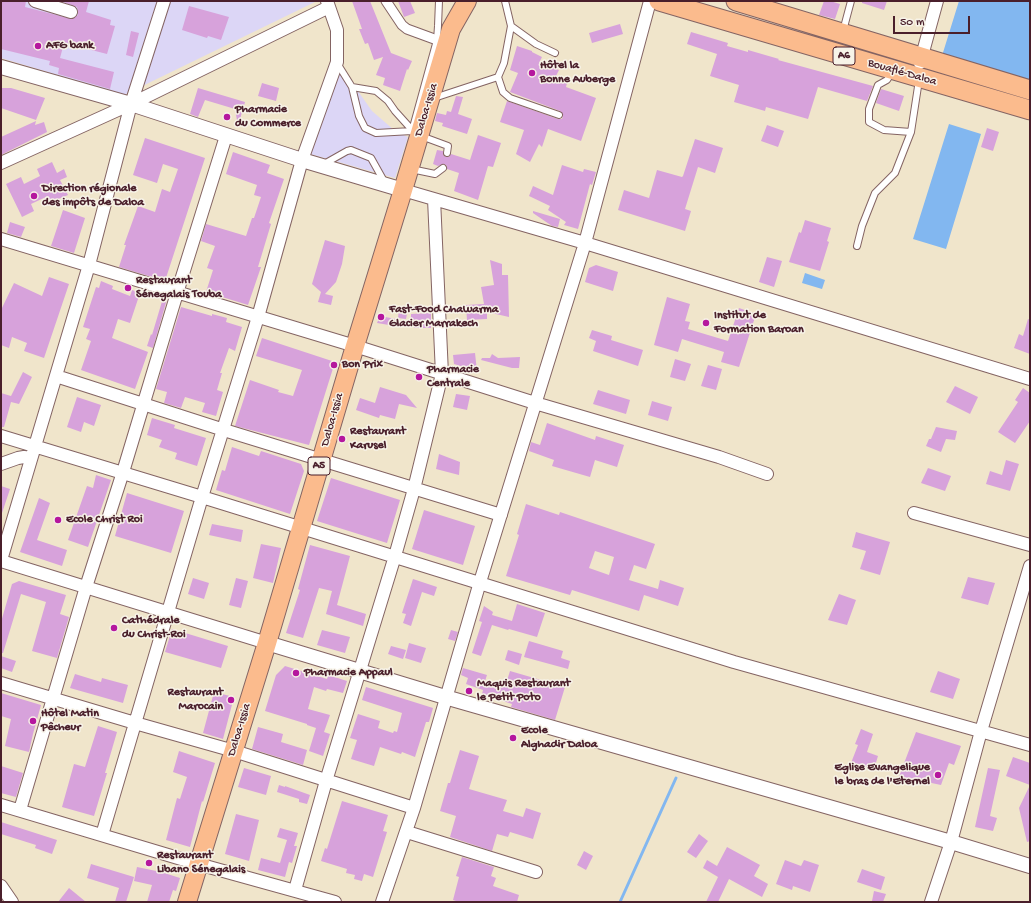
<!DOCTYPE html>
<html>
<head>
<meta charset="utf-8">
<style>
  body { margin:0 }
  #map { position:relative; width:1031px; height:903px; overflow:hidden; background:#f0e5cb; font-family:"Gochi Hand",sans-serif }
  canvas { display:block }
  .frame { position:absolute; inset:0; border:2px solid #4a1f2b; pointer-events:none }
  .scale { position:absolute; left:893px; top:16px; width:77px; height:18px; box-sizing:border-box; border:2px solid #4a1f2b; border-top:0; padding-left:5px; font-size:12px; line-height:14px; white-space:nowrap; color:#4a1f2b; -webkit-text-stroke:3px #f7f3e8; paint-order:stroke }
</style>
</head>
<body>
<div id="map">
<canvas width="1031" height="903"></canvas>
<div class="frame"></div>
<div class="scale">50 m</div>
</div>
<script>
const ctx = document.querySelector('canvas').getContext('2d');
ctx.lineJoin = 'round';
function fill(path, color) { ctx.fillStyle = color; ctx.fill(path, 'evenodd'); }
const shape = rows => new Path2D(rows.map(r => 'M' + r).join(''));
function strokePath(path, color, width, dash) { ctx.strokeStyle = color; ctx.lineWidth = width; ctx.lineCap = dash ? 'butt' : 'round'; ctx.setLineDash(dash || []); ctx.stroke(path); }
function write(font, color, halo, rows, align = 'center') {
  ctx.font = font + ' "Gochi Hand",sans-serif'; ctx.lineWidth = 3; ctx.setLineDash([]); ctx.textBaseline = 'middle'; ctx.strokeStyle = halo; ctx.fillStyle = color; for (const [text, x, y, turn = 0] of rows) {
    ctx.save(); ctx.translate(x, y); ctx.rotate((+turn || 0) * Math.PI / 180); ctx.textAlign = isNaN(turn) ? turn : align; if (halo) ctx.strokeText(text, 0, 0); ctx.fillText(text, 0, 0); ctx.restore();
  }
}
const built = shape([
  [1,1,317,1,124,95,1,58],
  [339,64,372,111,394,130,408,137,395,178,310,154]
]);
const water = shape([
  [959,1,1030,1,1030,77,1027,85,941,59],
  [949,124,981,134,946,249,913,239],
  [805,273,825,280,822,289,802,283]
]);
const stream = shape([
  [620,902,676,778]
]);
const building = shape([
  [1,1,26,1,25,7,72,19,78,15,78,11,77,7,61,1,89,1,86,12,111,20,110,25,115,26,107,54,64,43,60,58,114,72,110,89,58,74,59,68,49,65,50,61,1,49],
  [352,1,370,1,391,53,412,61,408,70,407,69,400,91,383,85,385,78,376,75,383,57,374,60,368,43,365,44,359,29,362,29],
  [398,1,410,1,415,13,404,17],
  [824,1,830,1,840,4,835,19,819,15],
  [862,1,887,1,884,10,862,3],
  [189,6,229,17,221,40,208,36,207,38,182,30],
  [620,24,623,34,592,43,589,33],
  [131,31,139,33,133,57,126,55],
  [691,32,728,43,727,46,748,52,748,50,779,59,778,60,873,86,867,101,818,87,808,119,766,107,765,111,734,102,739,85,710,76,717,54,687,44],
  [517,46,532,51,532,52,542,57,539,63,559,70,555,78,567,83,566,87,596,98,581,141,548,129,542,147,539,144,530,162,516,154,524,130,500,122,507,101,558,119,562,119,563,115,560,111,510,92,518,73,510,70],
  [262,83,279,88,276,101,258,96],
  [1,88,11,88,45,98,36,120,1,108],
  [198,88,245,102,238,126,235,109,205,100,198,117,190,114],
  [881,89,904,96,899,111,876,103],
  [456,96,463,97,458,114,472,119,467,134,442,126,443,123,435,121,437,113,446,115,447,111,451,112],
  [36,121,35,125,44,122,47,132,1,155,1,137],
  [767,125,784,131,778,147,761,141],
  [987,128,999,132,993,151,981,147],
  [478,135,501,143,493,167,488,166,478,200,454,191,459,173,447,169,447,166,444,164,438,166,433,164,437,150,443,151,443,155,446,157,449,157,451,154,470,160],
  [145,138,205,158,165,281,119,267,126,245,124,245,138,206,155,212,162,189,170,192,178,169,163,164,157,183,133,175],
  [695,139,723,148,715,173,698,167,685,209,691,211,685,231,618,210,624,190,649,198,657,170,682,177,683,176],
  [233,152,270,165,267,173,284,179,269,223,271,224,258,267,261,267,248,305,206,292,213,270,207,268,215,246,201,241,206,224,246,236,252,218,254,218,261,197,254,195,257,185,226,174],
  [52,162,57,173,64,169,67,177,60,180,68,195,51,202,48,196,31,204,34,211,22,217,6,184,21,177,24,184,40,176,37,169],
  [562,165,583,172,584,169,596,172,592,185,590,184,578,229,564,225,566,222,548,210,550,206,529,196,533,186,553,195],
  [63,210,85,218,74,253,51,246],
  [533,211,560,219,558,227,552,226,533,213],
  [805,220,831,228,827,241,829,242,820,271,789,262,799,232,801,233],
  [10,222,25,227,21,237,7,233],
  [325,240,345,246,342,264,336,282,325,294,333,296,331,305,318,302,321,292,312,284],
  [767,257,782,261,774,287,759,282],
  [490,260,502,264,502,275,508,275,509,317,487,312,487,319,467,320,466,305,484,304,481,287,494,285],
  [596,265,618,272,613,291,585,282,589,268],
  [49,277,69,284,44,358,24,351,27,343,12,337,9,348,1,345,1,310,14,283,42,296],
  [101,281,113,286,112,289,130,296,132,290,140,293,130,323,118,319,112,338,148,352,135,389,81,370,91,341,86,339,90,329,83,327,96,287,99,288],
  [667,297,690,304,685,321,690,322,688,329,728,341,739,308,756,314,739,367,721,362,724,352,682,339,678,352,654,345],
  [163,298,167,299,153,348,147,346,151,334,152,335],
  [181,307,212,316,212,314,227,318,226,322,242,327,235,351,229,348,220,373,222,373,217,390,223,392,216,416,202,412,205,403,185,397,181,408,164,403,167,392,156,389],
  [399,308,408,309,406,319,398,318],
  [431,313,431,328,414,328,414,324,411,324,411,314],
  [380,316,396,319,395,326,377,323],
  [1028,319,1030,320,1030,354,1014,348,1019,334,1023,336],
  [592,330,612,336,611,340,643,350,638,366,593,351,596,341,589,338],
  [262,338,335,362,309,445,235,426,250,380,279,390,278,392,293,396,302,370,256,356],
  [475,353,477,371,454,364,453,355],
  [492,354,498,358,520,357,519,368,512,368,481,360,482,358,490,358],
  [675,359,691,364,685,381,670,377],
  [708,365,722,369,716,390,701,386],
  [23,372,32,377,19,404,11,402,4,427,1,427,1,393,11,396],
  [955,386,978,397,970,414,946,402],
  [380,387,406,395,417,408,399,404,395,419,380,415,379,418,356,410,360,398,375,403],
  [1023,388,1030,393,1030,421,1015,443,998,432,1018,402,1015,400],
  [598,390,630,400,626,414,593,404],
  [456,394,470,396,467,410,453,407],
  [77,397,101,405,94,426,84,422,81,432,67,427],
  [652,401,672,407,668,421,648,415],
  [152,418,175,425,174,428,206,438,197,466,175,459,177,453,159,447,162,440,147,435],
  [547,423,595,440,596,436,624,445,617,467,595,460,590,477,552,466,554,460,529,451,531,442,540,445],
  [936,427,957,431,955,440,946,439,941,452,926,446,929,439,931,439],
  [232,447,259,456,261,451,301,464,304,471,290,514,216,490,222,470,225,471],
  [439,454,460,462,459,475,436,469],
  [1006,460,1019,464,1010,491,986,484,990,471,1002,475],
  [928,468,951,476,945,491,921,483],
  [96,475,111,480,88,547,68,540,87,486,93,488],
  [331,478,400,500,387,543,317,521],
  [1,486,10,489,2,513,1,512],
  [127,493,184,511,171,553,115,536],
  [39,498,50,503,37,540,67,550,62,566,20,552],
  [526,504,559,515,560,512,655,544,646,569,634,565,629,580,658,589,660,580,684,588,678,606,644,595,639,611,572,590,570,595,506,576,519,535,517,534],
  [595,551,614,557,609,575,589,568],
  [424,510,475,526,463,565,412,549],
  [212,524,243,530,241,542,209,535],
  [856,532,890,542,880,575,860,569,866,551,852,547],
  [261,544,281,548,273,583,253,578],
  [310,545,350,556,337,605,366,614,363,626,326,614,332,591,319,588,303,638,286,633,300,590,298,589],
  [968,577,995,583,988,605,961,598],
  [193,578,209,583,204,599,188,594],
  [236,578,248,581,241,608,229,605],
  [413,579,437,587,434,596,422,592,411,626,403,623,406,614,402,613],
  [19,581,66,595,60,614,69,617,57,658,32,651,46,602,21,594,3,653,1,653,1,622,12,584],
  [839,594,856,600,847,625,828,620],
  [517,604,545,613,537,637,509,629,508,630,492,625,481,656,472,653,482,622,479,621,484,606,493,612,492,615,512,621],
  [172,629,228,646,221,668,165,652],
  [322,630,350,637,345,653,317,645],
  [451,630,458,632,455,641,448,639],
  [529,641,563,651,561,658,570,661,568,669,524,657],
  [409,643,426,648,421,663,405,658],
  [391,646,406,650,403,659,388,654],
  [508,650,522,654,519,665,505,660],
  [1,656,16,661,12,672,1,668],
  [285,666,327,679,328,675,347,681,343,693,327,689,326,691,314,687,308,709,330,715,324,732,330,734,323,756,309,751,316,728,307,725,307,724,265,711,276,675],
  [463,668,487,675,485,681,505,687,510,671,565,687,555,720,511,707,512,704,482,694,483,690,466,684,468,678,461,675],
  [938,671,960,679,953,699,930,692],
  [75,674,101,682,102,678,128,685,123,703,70,688],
  [366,687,433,708,429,722,426,722,415,757,402,752,401,754,380,747,374,766,351,759,357,740,350,738,358,714,380,721,378,728,393,733,394,731,397,732,402,713,362,700],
  [214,692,234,697,223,739,203,733],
  [1,693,41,705,33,734,29,752,5,746,11,719,1,716],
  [98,726,117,732,105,773,107,773,94,816,62,807,74,764,85,767],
  [258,727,283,734,281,742,307,750,303,765,252,749],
  [861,729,873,734,867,752,878,756,874,769,851,763,858,745,855,744],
  [916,732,961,746,954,765,949,763,941,785,922,781,921,784,898,779],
  [460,750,479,756,469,789,507,800,503,811,523,817,526,808,541,813,533,839,510,832,508,837,497,834,492,851,450,837,456,816,440,811,448,783,450,783],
  [179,751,215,763,203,802,202,801,190,847,166,840,177,798,180,799,187,777,173,772],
  [1013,757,1030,763,1030,785,1006,776],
  [1,766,23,773,16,797,1,793],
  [244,768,271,776,266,795,238,787],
  [988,768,1000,770,990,816,997,818,993,831,975,827],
  [279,785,285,787,285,786,310,795,307,804,299,802,299,799,277,792],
  [1030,785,1030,841,1027,842,1019,808],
  [342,801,388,815,383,831,387,832,373,877,364,874,362,881,354,879,355,875,346,873,347,869,321,861,325,848,327,849],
  [236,814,259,820,249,861,225,854],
  [1,822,57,840,52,854,35,848,36,845,1,834],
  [280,828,298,833,294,846,297,846,292,863,289,862,285,877,258,870,261,858,280,863,287,840,277,837],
  [699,834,708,841,696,858,687,852],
  [727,847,760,865,754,876,768,884,762,897,729,879,718,902,706,902,718,877,703,868,707,860,717,866],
  [584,851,593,856,586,870,577,865],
  [462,857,494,867,491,876,496,878,493,886,519,895,517,902,459,902,453,900,459,877,456,876],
  [785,860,801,866,804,860,819,865,810,892,793,886,792,890,776,884],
  [91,864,134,877,126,902,115,902,119,888,87,878],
  [137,867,161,872,180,878,176,891,173,890,169,902,147,902,152,885,134,881],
  [862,869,885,877,881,890,857,882],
  [69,888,86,902,58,902],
  [874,891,886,894,883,902,872,901]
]);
const service = shape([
  [505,1,511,26,536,44,555,53],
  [843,31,851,1],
  [337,63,352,87,376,91,388,101,395,111,413,131],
  [892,72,887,80,878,85,869,109,869,122,884,130,911,132],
  [498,77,503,92,510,98,559,115],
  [352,87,359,116,365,128,376,133,412,131,437,40,438,26,439,1],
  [434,98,498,77,504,63,511,26],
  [421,136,448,146,447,153],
  [324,164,347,151,351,150,371,158,385,183],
  [411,169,435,174,443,168],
  [857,246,862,226,875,193,895,173,911,132,919,80]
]);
const pedestrian = shape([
  [386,1,402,25,407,29,437,40]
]);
const minor = shape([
  [35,1,71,12],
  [920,63,937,1],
  [1,163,131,104,329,7],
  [403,190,585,243,1030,379],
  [1,239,355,346,535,403,719,457,767,474],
  [56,376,224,430,501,515],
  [1,436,202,497,734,662,1030,745],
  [1,464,18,458,24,457,31,458],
  [914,513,1030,545],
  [1,560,89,265,131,104,164,1],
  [1,561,267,643],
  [1,683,135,723,234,751,414,808],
  [1,805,198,864,335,902],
  [20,810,86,587,123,472,177,293,226,136],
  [407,832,536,872],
  [102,835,202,497,258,317,302,160,337,62,337,30,327,1],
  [1,886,12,902],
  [295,890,326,781,395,556,414,489,442,374,434,199],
  [382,902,414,808,480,582,585,243,650,1],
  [931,902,951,842,981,731,1030,566]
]);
const tertiary = shape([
  [1,67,131,104,302,160,403,190],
  [267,643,445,697,951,842,1030,866]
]);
const primary = shape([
  [187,902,267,643,355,346,403,190,451,29,467,1]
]);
const trunk = shape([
  [659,1,1030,110],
  [736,1,1030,90]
]);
const markers = [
  [38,46,4,"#b5179e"],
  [532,73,4,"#b5179e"],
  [227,117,4,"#b5179e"],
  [34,196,4,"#b5179e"],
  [128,288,4,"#b5179e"],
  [381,317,4,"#b5179e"],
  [706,323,4,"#b5179e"],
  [334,365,4,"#b5179e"],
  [419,377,4,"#b5179e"],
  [342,439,4,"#b5179e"],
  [58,520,4,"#b5179e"],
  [114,628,4,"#b5179e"],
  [296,673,4,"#b5179e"],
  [469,691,4,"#b5179e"],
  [231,700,4,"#b5179e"],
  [33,721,4,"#b5179e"],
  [513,738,4,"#b5179e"],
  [938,775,4,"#b5179e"],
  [149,863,4,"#b5179e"]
];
const shields = [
  [844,56,22],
  [319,466,22]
];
const shieldNames = [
  ["A6",844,56],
  ["A5",319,466]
];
const poiNames = [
  ["AFG bank",46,46],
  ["Hôtel la",540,66],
  ["Bonne Auberge",540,80],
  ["Pharmacie",235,110],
  ["du Commerce",235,124],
  ["Direction régionale",42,189],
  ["des impôts de Daloa",42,203],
  ["Restaurant",136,281],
  ["Sénegalais Touba",136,295],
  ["Fast-Food Chawarma",389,310],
  ["Glacier Marrakech",389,324],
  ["Institut de",714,316],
  ["Formation Baroan",714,330],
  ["Bon Prix",342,365],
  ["Pharmacie",427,370],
  ["Centrale",427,384],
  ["Restaurant",350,432],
  ["Karusel",350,446],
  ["Ecole Christ Roi",66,520],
  ["Cathédrale",122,621],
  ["du Christ-Roi",122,635],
  ["Pharmacie Appaul",304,673],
  ["Maquis Restaurant",477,684],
  ["le Petit Poto",477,698],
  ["Restaurant",223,693,"right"],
  ["Marocain",223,707,"right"],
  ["Hôtel Matin",41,714],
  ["Pêcheur",41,728],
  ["Ecole",521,731],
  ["Alghadir Daloa",521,745],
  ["Eglise Evangelique",930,768,"right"],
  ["le bras de l'Eternel",930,782,"right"],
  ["Restaurant",157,856],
  ["Libano Sénegalais",157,870]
];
const streetNames = [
  ["Bouaflé-Daloa",902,73,16],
  ["Daloa-Issia",427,110,-73],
  ["Daloa-Issia",333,420,-74],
  ["Daloa-Issia",240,730,-73]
];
fill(built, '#dcd6f6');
fill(water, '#82b7f0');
strokePath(stream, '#82b7f0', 3);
fill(building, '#d7a2db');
strokePath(service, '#846463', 8);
strokePath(pedestrian, '#846463', 11);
strokePath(minor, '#846463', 14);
strokePath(tertiary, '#846463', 16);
strokePath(primary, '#846463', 20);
strokePath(trunk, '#846463', 21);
strokePath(service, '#fff', 6);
strokePath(pedestrian, '#fff', 9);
strokePath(minor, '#fff', 12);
strokePath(tertiary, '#fff', 14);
strokePath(primary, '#fbbb8d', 18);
strokePath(trunk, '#fbbb8d', 19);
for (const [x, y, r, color] of markers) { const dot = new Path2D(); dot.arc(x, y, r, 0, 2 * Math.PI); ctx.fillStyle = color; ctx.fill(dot); strokePath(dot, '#f7f3e8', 1.5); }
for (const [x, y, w] of shields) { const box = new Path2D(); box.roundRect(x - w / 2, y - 9, w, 18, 3); ctx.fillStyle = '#f7f3e8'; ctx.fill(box); strokePath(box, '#4a1f2b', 1); }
write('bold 11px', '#4a1f2b', null, shieldNames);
write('bold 12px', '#4a1f2b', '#f7f3e8', poiNames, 'left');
write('12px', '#4a1f2b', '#f7f3e8', streetNames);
</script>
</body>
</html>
